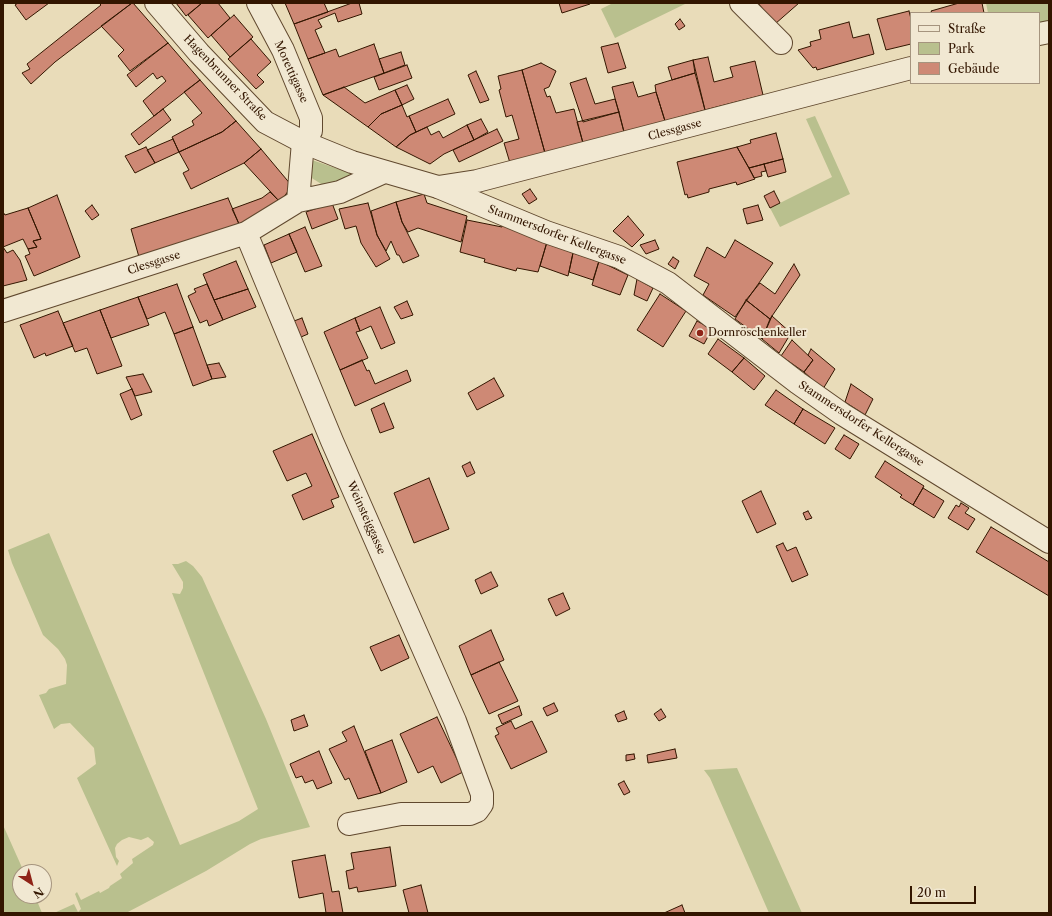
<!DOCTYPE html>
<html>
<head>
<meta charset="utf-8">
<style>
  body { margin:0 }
  #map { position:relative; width:1052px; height:916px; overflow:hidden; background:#e9dcb9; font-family:"Libre Caslon Text",serif }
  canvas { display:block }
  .frame { position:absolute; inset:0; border:4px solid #331600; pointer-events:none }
  .legend { position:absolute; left:910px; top:12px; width:130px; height:72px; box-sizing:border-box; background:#f1e8d2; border:1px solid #a5947e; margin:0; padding:5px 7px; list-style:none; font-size:12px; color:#331600 }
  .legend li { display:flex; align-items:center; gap:8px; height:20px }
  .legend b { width:20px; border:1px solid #a5947e }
  .north { position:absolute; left:12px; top:864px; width:40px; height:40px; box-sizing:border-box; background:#f1e8d2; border:1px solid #a5947e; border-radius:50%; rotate:144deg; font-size:11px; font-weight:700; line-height:16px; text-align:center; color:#331600 }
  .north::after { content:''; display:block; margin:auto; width:14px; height:18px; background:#8f2418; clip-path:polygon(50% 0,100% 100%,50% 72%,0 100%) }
  .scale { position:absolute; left:910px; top:886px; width:66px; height:18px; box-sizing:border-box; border:2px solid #331600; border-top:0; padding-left:5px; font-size:12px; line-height:14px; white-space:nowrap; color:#331600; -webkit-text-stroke:3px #f1e8d2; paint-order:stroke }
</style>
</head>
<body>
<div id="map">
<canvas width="1052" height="916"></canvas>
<div class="frame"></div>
<ul class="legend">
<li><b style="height:5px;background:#f1e8d2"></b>Straße</li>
<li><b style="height:11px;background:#b9c08e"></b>Park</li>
<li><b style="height:11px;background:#ce8975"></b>Gebäude</li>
</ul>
<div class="north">N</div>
<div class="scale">20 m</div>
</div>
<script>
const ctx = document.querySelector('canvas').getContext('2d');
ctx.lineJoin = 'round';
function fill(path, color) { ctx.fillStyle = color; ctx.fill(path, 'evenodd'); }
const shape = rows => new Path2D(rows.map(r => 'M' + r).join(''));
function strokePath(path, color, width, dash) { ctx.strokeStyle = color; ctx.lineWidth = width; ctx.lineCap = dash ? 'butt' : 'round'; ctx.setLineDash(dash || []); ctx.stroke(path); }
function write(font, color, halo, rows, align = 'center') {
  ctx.font = font + ' "Libre Caslon Text",serif'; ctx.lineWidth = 4; ctx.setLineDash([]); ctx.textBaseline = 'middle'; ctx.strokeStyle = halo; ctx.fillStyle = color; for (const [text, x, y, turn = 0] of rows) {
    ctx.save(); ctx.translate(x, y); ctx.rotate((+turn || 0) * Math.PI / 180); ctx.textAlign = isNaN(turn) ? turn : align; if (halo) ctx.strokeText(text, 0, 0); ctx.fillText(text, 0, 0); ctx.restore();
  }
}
const green = shape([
  [613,3,685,3,685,4,615,38,601,9],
  [986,3,1049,3,1049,22,1039,24,1039,13,988,13],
  [815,116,850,194,780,227,770,208,832,177,806,119],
  [309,159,359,176,326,187,307,175],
  [49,533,180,845,239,821,258,809,172,593,180,594,183,588,183,582,172,564,178,564,186,561,193,566,202,577,266,719,310,827,261,839,250,844,206,871,126,913,54,913,74,904,78,912,81,909,75,894,77,892,81,900,99,891,100,893,109,888,110,886,122,878,120,874,133,863,132,859,153,845,154,842,148,837,141,840,129,837,122,840,117,844,115,848,116,857,119,861,117,866,77,778,96,764,94,748,70,723,61,724,54,729,39,695,46,693,49,689,66,684,67,665,65,659,58,649,43,635,12,563,8,550],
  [737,768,802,913,769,913,710,778,704,770],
  [3,825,24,872,20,872,20,896,35,896,42,913,3,913]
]);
const building = shape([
  [18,3,49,3,26,20,15,5,18,3],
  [99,3,132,3,55,62,31,84,22,73,30,69,27,64,101,5,99,3],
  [132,3,133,3,168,43,130,71,118,56,124,50,101,26,132,3],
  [176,3,202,3,186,16,176,3],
  [202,3,218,3,230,18,208,38,188,15,202,3],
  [285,3,324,3,328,12,294,24,285,3],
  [352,3,359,3,362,14,338,22,335,13,318,20,322,27,315,30,325,53,308,59,294,24,352,3],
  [559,3,590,3,590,4,562,13,559,3],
  [758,3,799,3,775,24,758,3],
  [959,3,982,3,984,13,932,13,931,11,959,3],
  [909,11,911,19,911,44,886,50,877,19,909,11],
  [234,15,253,37,230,57,211,35,234,15],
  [680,19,685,26,679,30,675,24,680,19],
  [849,22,853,38,869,34,874,54,817,70,816,67,813,68,798,50,811,46,810,42,821,39,819,30,849,22],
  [251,39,271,62,257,75,264,82,256,89,228,59,251,39],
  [168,43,200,80,154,116,143,101,166,81,162,76,157,79,153,73,136,87,127,75,168,43],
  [618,43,626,68,608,73,601,47,618,43],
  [374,44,384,73,323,95,308,59,336,49,339,57,374,44],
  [401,52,405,65,384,73,379,59,401,52],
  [708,57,714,82,733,77,730,67,755,61,763,95,705,110,693,60,708,57],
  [693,60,695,73,672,80,668,67,693,60],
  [541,63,556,71,549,87,544,89,547,97,550,96,556,113,574,109,583,143,545,153,522,70,541,63],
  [407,65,412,78,379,90,374,77,407,65],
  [522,70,545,153,510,163,504,143,519,139,512,115,506,117,499,90,501,89,498,76,522,70],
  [476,71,489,100,480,103,468,75,476,71],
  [695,73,705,110,665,121,656,92,655,85,695,73],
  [586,78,595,104,615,99,619,112,583,122,570,83,586,78],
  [200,80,236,121,222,132,179,152,172,137,194,125,192,121,202,113,184,92,200,80],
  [633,82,638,97,656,92,665,121,624,132,612,87,633,82],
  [407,85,414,99,402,105,395,90,407,85],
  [344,87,365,103,395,90,402,105,381,114,368,127,323,95,344,87],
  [448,99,455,114,416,132,409,116,448,99],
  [402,105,407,117,409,116,416,132,410,135,396,147,368,127,381,114,402,105],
  [163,109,171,120,139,145,131,134,163,109],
  [619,112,624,132,583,143,577,122,619,112],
  [481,119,488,132,474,140,467,125,481,119],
  [236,121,261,149,244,163,191,189,183,173,189,170,179,152,222,132,236,121],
  [467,125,474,140,444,154,430,164,396,147,410,135,427,127,431,135,439,131,443,138,467,125],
  [497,129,503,141,459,162,453,150,497,129],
  [776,133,783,159,749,168,737,147,751,143,750,140,776,133],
  [173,139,179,152,155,163,147,150,173,139],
  [146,147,155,163,135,173,125,156,146,147],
  [737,147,755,179,737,185,736,182,709,189,709,192,688,198,687,194,685,195,677,162,737,147],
  [261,149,292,186,280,202,244,163,261,149],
  [783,159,786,172,768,177,764,164,783,159],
  [764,164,766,171,761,172,762,176,754,178,749,168,764,164],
  [530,189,537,199,529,204,522,194,530,189],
  [774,191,780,203,770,208,764,196,774,191],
  [270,192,280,202,269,213,239,224,232,209,262,198,270,192],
  [424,194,427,203,467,216,461,242,418,228,408,232,402,222,396,202,424,194],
  [57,195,80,257,34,276,25,256,30,254,28,249,37,247,33,241,41,239,28,208,57,195],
  [228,198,239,224,139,257,131,229,228,198],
  [396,202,402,222,419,256,403,263,399,255,397,255,391,241,386,251,377,235,371,211,396,202],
  [332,203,338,219,312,229,306,212,332,203],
  [368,203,377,235,390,259,376,267,361,243,356,226,345,229,339,209,368,203],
  [92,205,99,215,92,220,85,211,92,205],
  [758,205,763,220,747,224,743,209,758,205],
  [28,208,41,239,33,241,37,247,28,249,23,239,3,247,3,212,5,215,28,208],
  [628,216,644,235,632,247,613,231,628,216],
  [467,220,502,227,502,225,547,242,538,272,517,268,516,271,484,262,485,259,460,252,467,220],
  [305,227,322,266,305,272,289,234,305,227],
  [289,234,297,252,271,263,264,245,289,234],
  [655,240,659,249,646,254,640,245,655,240],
  [735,240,773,263,735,317,703,295,709,284,694,276,707,247,725,258,735,240],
  [547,242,573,253,568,276,540,266,547,242],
  [3,247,7,253,13,250,20,260,27,280,3,286,3,247],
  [573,253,599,261,593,280,569,272,573,253],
  [673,257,679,261,675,269,668,264,673,257],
  [236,261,248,289,214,300,203,274,236,261],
  [599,261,628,275,620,295,592,285,599,261],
  [794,264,800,275,770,319,746,300,760,283,775,294,794,264],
  [637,279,653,288,647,301,634,295,637,279],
  [177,284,193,327,174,334,165,312,147,319,138,297,177,284],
  [207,284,223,320,209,326,207,320,200,323,188,296,196,292,194,289,207,284],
  [248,289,256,307,223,320,214,300,248,289],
  [660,294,686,311,663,347,637,330,660,294],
  [138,297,149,325,111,338,100,310,138,297],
  [746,300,770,319,762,339,735,319,746,300],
  [407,301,413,315,401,319,394,307,407,301],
  [380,307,395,343,381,349,371,326,360,331,355,318,380,307],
  [100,310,122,366,97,374,87,348,75,352,63,323,100,310],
  [58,311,73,346,46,356,45,353,34,358,20,325,58,311],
  [772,316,791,333,779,353,762,339,772,316],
  [302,318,308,334,301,337,294,321,302,318],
  [355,318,360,331,356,332,368,358,340,370,324,332,355,318],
  [697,321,712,329,704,344,689,336,697,321],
  [193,327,212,379,193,386,174,334,193,327],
  [718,339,744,358,732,372,708,354,718,339],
  [792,340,813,360,804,372,781,356,792,340],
  [811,349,835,369,823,389,804,372,813,360,808,355,811,349],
  [744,358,765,376,754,390,732,372,744,358],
  [362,360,367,371,369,370,375,384,407,370,411,381,355,406,340,370,362,360],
  [219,363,226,377,212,379,207,365,219,363],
  [143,374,152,392,135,396,126,377,143,374],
  [494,378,504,396,477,410,468,393,494,378],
  [851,384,873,399,865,415,845,402,851,384],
  [132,389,142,415,131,420,120,394,132,389],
  [776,390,803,409,794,424,765,405,776,390],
  [384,403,394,428,380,433,371,409,384,403],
  [803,409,835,428,825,444,794,424,803,409],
  [312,434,339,497,331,500,334,507,303,520,292,495,312,486,306,473,287,481,273,451,312,434],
  [844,435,859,444,850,459,835,449,844,435],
  [885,461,924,486,913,505,900,497,902,495,875,477,885,461],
  [470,462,475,473,467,477,462,466,470,462],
  [429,478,449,529,414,543,394,493,429,478],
  [923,488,944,501,934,518,913,505,923,488],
  [761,491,776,524,757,533,742,501,761,491],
  [961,503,969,508,965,513,975,519,968,530,948,518,956,505,959,507,961,503],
  [808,511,812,518,806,520,803,513,808,511],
  [991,527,1049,562,1049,596,976,552,991,527],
  [783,543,787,551,796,547,808,575,792,582,776,546,783,543],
  [491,572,498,586,481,594,475,580,491,572],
  [563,593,570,609,556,616,548,599,563,593],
  [491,630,504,660,471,675,459,646,491,630],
  [399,635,409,658,381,671,370,647,399,635],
  [499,662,518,701,489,714,471,675,499,662],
  [554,703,558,711,547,716,543,708,554,703],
  [519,706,522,715,502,724,498,715,519,706],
  [661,709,666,717,659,721,654,714,661,709],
  [624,711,627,719,618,722,615,715,624,711],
  [304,715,308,726,294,731,291,720,304,715],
  [437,717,463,772,441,783,433,766,418,773,400,734,437,717],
  [511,721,515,729,532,721,547,752,511,769,495,736,499,734,496,728,511,721],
  [354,726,381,793,358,799,349,778,345,780,329,749,347,741,342,732,354,726],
  [392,740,407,782,381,793,365,751,392,740],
  [675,749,677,758,648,763,647,755,675,749],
  [319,751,332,783,317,789,313,780,305,783,302,776,296,778,290,764,319,751],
  [634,754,635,759,626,761,626,755,634,754],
  [624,781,630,792,624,795,618,784,624,781],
  [390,847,396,886,358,892,357,887,349,889,346,871,354,869,351,853,390,847],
  [325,855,332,892,339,891,343,913,326,913,323,893,299,898,292,861,325,855],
  [421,885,428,913,409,913,403,890,421,885],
  [682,905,685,913,664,913,682,905]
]);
const minor = shape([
  [258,3,283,50,311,118,311,131,303,142,298,201],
  [741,3,781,43],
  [1039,34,1049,32],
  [438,187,477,181,911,68],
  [246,233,332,441,455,721,482,794,482,804,477,811,470,814,401,814,349,824],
  [3,311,246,233,298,201,340,192,384,172]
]);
const tertiary = shape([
  [156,3,199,53,265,122,303,142,352,162,438,187,546,232,619,257,668,283,798,383,842,414,1049,542]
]);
const markers = [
  [700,333,4,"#8f2418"]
];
const streetNames = [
  ["Morettigasse",291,72,66],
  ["Hagenbrunner Straße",225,78,46],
  ["Clessgasse",675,130,-15],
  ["Stammersdorfer Kellergasse",557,235,21],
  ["Clessgasse",154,263,-18],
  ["Stammersdorfer Kellergasse",861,424,33],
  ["Weinsteiggasse",366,518,66]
];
const poiNames = [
  ["Dornröschenkeller",708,333]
];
fill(green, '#b9c08e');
fill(building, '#ce8975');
strokePath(building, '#331600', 1);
strokePath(minor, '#60482e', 24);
strokePath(tertiary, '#60482e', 24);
strokePath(minor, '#f1e8d2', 22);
strokePath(tertiary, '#f1e8d2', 22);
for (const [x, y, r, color] of markers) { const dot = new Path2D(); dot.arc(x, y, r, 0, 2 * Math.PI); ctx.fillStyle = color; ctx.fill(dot); strokePath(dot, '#f1e8d2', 1.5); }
write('11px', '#331600', '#f1e8d2', streetNames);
write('11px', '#331600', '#f1e8d2', poiNames, 'left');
</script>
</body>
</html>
